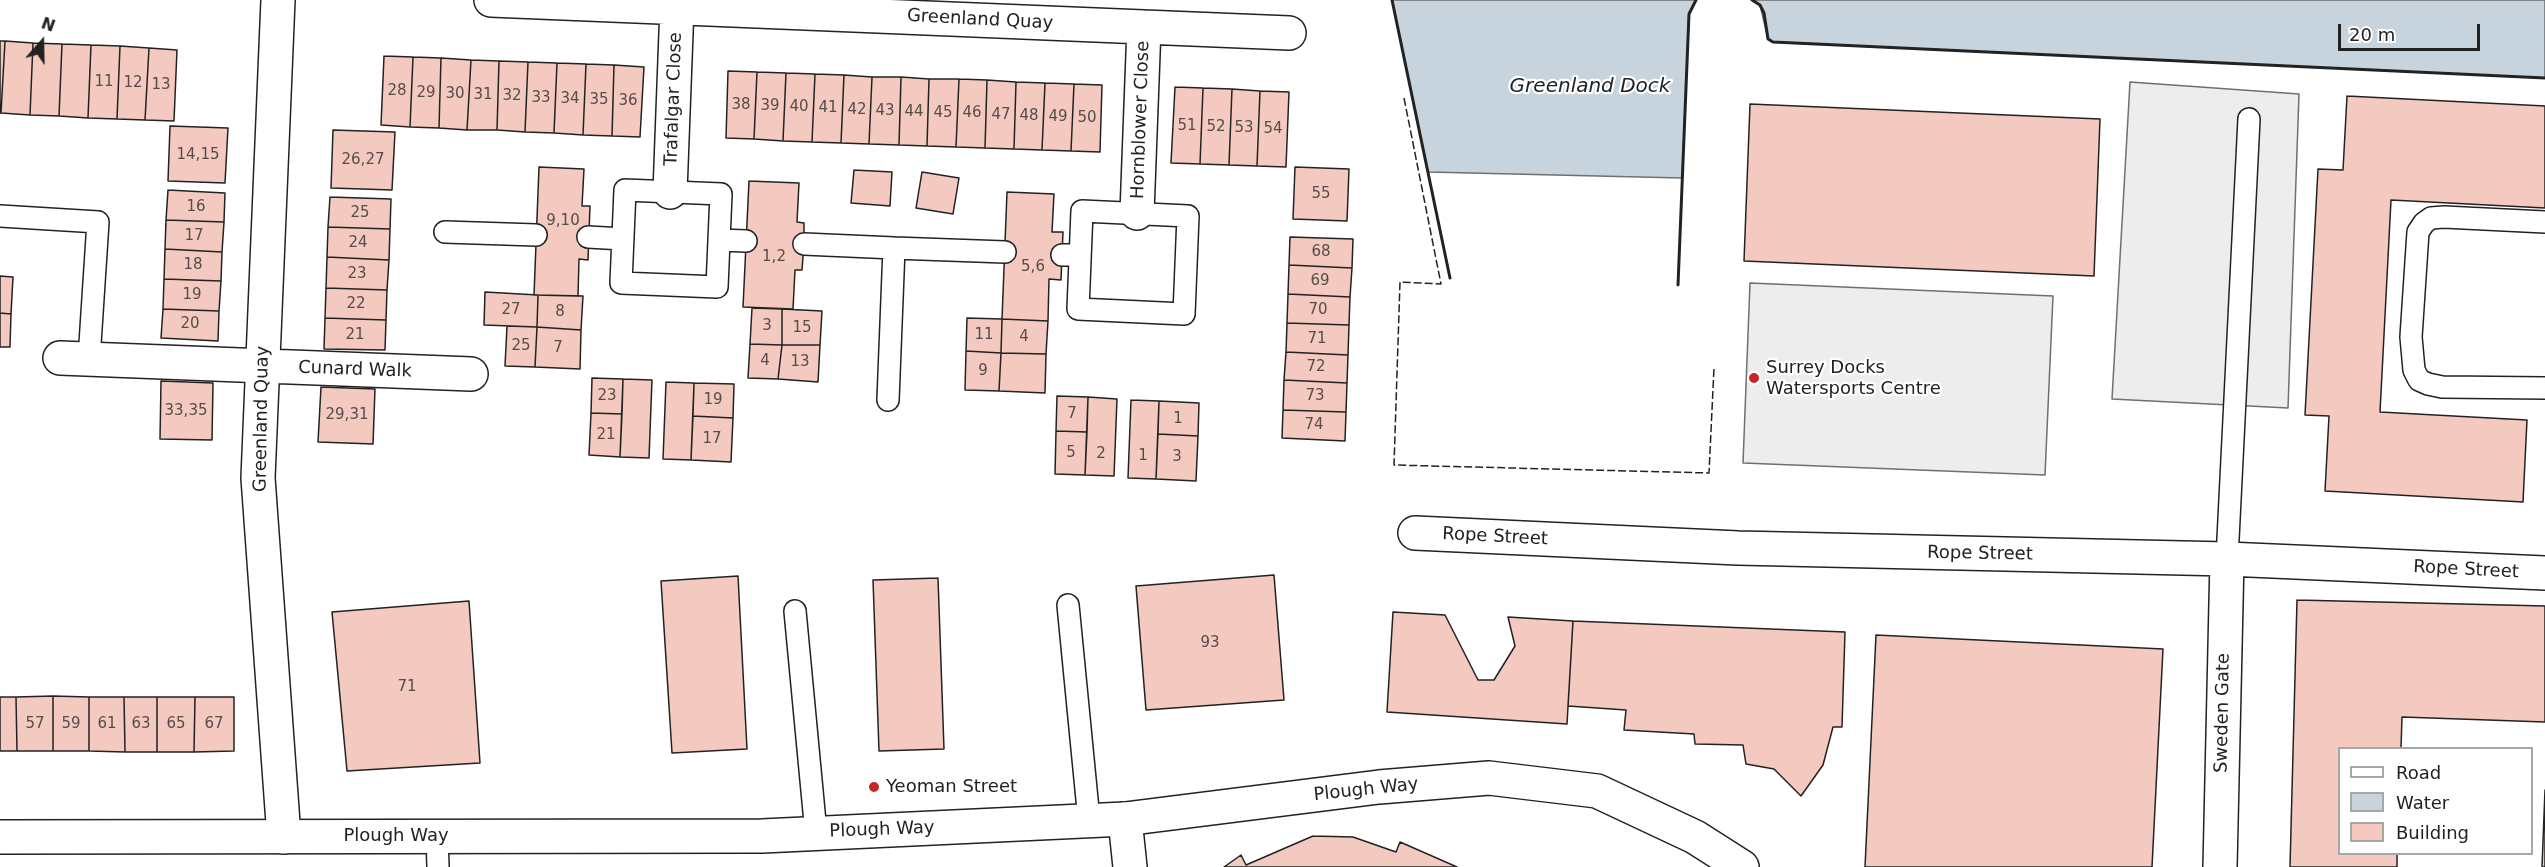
<!DOCTYPE html>
<html>
<head>
<meta charset="utf-8">
<style>
  body { margin:0 }
  #map { position:relative; width:2545px; height:867px; overflow:hidden; background:#fff; font-family:"DejaVu Sans",sans-serif }
  canvas { display:block }
  .legend { position:absolute; left:2338px; top:747px; width:195px; height:108px; box-sizing:border-box; background:#fff; border:2px solid #a7a7a7; margin:0; padding:8px 10px; list-style:none; font-size:18px; color:#222 }
  .legend li { display:flex; align-items:center; gap:12px; height:30px }
  .legend b { width:30px; border:2px solid #a7a7a7 }
  .north { position:absolute; left:12px; top:12px; width:60px; height:60px; -webkit-text-stroke:4px #fff; paint-order:stroke; rotate:20deg; font-size:16px; font-weight:700; line-height:24px; text-align:center; color:#222 }
  .north::after { content:''; display:block; margin:auto; width:21px; height:27px; background:#222; clip-path:polygon(50% 0,100% 100%,50% 72%,0 100%) }
  .scale { position:absolute; left:2338px; top:24px; width:142px; height:27px; box-sizing:border-box; border:3px solid #222; border-top:0; padding-left:8px; font-size:18px; line-height:21px; white-space:nowrap; color:#222; -webkit-text-stroke:4px #fff; paint-order:stroke }
</style>
</head>
<body>
<div id="map">
<canvas width="2545" height="867"></canvas>
<ul class="legend">
<li><b style="height:8px;background:#fff"></b>Road</li>
<li><b style="height:16px;background:#c7d3dd"></b>Water</li>
<li><b style="height:16px;background:#f3c9c0"></b>Building</li>
</ul>
<div class="north">N</div>
<div class="scale">20 m</div>
</div>
<script>
const ctx = document.querySelector('canvas').getContext('2d');
ctx.lineJoin = 'round';
function fill(path, color) { ctx.fillStyle = color; ctx.fill(path, 'evenodd'); }
const shape = rows => new Path2D(rows.map(r => 'M' + r).join(''));
function strokePath(path, color, width, dash) { ctx.strokeStyle = color; ctx.lineWidth = width; ctx.lineCap = dash ? 'butt' : 'round'; ctx.setLineDash(dash || []); ctx.stroke(path); }
function write(font, color, halo, rows, align = 'center') {
  ctx.font = font + ' "DejaVu Sans",sans-serif'; ctx.lineWidth = 4.5; ctx.setLineDash([]); ctx.textBaseline = 'middle'; ctx.strokeStyle = halo; ctx.fillStyle = color; for (const [text, x, y, turn = 0] of rows) {
    ctx.save(); ctx.translate(x, y); ctx.rotate((+turn || 0) * Math.PI / 180); ctx.textAlign = isNaN(turn) ? turn : align; if (halo) ctx.strokeText(text, 0, 0); ctx.fillText(text, 0, 0); ctx.restore();
  }
}
const parking = shape([
  [2130,82,2299,94,2288,408,2112,399,2130,82],
  [1750,283,2053,296,2045,475,1743,463,1750,283]
]);
const water = shape([
  [1392,0,1696,0,1689,14,1682,178,1428,172,1392,0],
  [1752,0,2545,0,2545,78,1773,42,1768,39,1760,5,1752,0]
]);
const building = shape([
  [0,41,5,41,1,113,0,113,0,41],
  [5,41,33,43,30,115,1,113,5,41],
  [33,43,62,44,59,116,30,115,33,43],
  [62,44,91,45,88,118,59,116,62,44],
  [91,45,120,46,117,119,88,118,91,45],
  [120,46,149,48,145,120,117,119,120,46],
  [149,48,177,50,174,121,145,120,149,48],
  [384,56,413,57,410,127,381,125,384,56],
  [413,57,441,58,439,128,410,127,413,57],
  [441,58,471,60,467,130,439,128,441,58],
  [471,60,499,61,497,130,467,130,471,60],
  [499,61,528,62,525,132,497,130,499,61],
  [528,62,557,63,554,133,525,132,528,62],
  [557,63,586,64,583,135,554,133,557,63],
  [586,64,614,65,612,136,583,135,586,64],
  [614,65,644,67,640,137,612,136,614,65],
  [728,71,757,72,754,139,726,138,728,71],
  [757,72,786,73,783,141,754,139,757,72],
  [786,73,815,74,812,142,783,141,786,73],
  [815,74,844,75,841,143,812,142,815,74],
  [844,75,872,77,869,144,841,143,844,75],
  [872,77,901,77,899,145,869,144,872,77],
  [901,77,929,79,927,146,899,145,901,77],
  [929,79,959,79,956,147,927,146,929,79],
  [959,79,987,80,985,148,956,147,959,79],
  [987,80,1016,82,1014,149,985,148,987,80],
  [1016,82,1045,83,1042,150,1014,149,1016,82],
  [1045,83,1074,84,1071,151,1042,150,1045,83],
  [1074,84,1102,85,1100,152,1071,151,1074,84],
  [1175,87,1203,88,1200,164,1171,163,1175,87],
  [1203,88,1232,89,1229,165,1200,164,1203,88],
  [1232,89,1260,91,1257,166,1229,165,1232,89],
  [1260,91,1289,92,1286,167,1257,166,1260,91],
  [2347,96,2545,106,2545,208,2391,200,2380,412,2527,420,2523,502,2325,491,2329,416,2305,415,2318,169,2343,170,2347,96],
  [1750,104,2100,119,2094,276,1744,261,1750,104],
  [170,126,228,128,225,183,168,181,170,126],
  [333,130,395,132,392,190,331,188,333,130],
  [539,167,584,169,582,206,590,206,588,260,579,259,578,296,534,295,539,167],
  [1295,167,1349,169,1347,221,1293,219,1295,167],
  [854,170,892,172,890,206,851,203,854,170],
  [922,172,959,178,953,214,916,208,922,172],
  [749,181,799,183,797,222,804,223,804,244,802,270,795,270,793,309,743,307,749,181],
  [168,190,225,193,224,222,166,220,168,190],
  [1007,192,1054,194,1052,232,1063,232,1061,280,1049,279,1048,321,1002,319,1007,192],
  [330,197,391,199,390,229,328,227,330,197],
  [166,220,224,222,222,252,165,249,166,220],
  [328,227,390,229,389,260,327,257,328,227],
  [1290,237,1353,239,1352,268,1289,265,1290,237],
  [165,249,222,252,221,281,164,279,165,249],
  [327,257,389,260,387,290,326,288,327,257],
  [1289,265,1352,268,1350,297,1288,294,1289,265],
  [0,276,13,277,11,314,0,313,0,276],
  [164,279,221,281,219,311,163,309,164,279],
  [326,288,387,290,386,320,325,318,326,288],
  [485,292,538,295,537,327,484,325,485,292],
  [1288,294,1350,297,1349,325,1287,323,1288,294],
  [538,295,583,296,581,330,537,327,538,295],
  [752,308,782,309,782,345,750,344,752,308],
  [163,309,219,311,218,341,161,338,163,309],
  [782,309,822,311,820,345,782,345,782,309],
  [0,313,11,314,10,347,0,347,0,313],
  [325,318,386,320,385,350,324,349,325,318],
  [967,318,1002,319,1001,353,966,351,967,318],
  [1002,319,1048,321,1046,354,1001,353,1002,319],
  [1287,323,1349,325,1348,355,1286,352,1287,323],
  [507,326,537,327,535,367,505,366,507,326],
  [537,327,581,330,580,369,535,367,537,327],
  [750,344,782,345,778,379,748,378,750,344],
  [782,345,820,345,818,382,778,379,782,345],
  [966,351,1001,353,999,391,965,390,966,351],
  [1286,352,1348,355,1347,383,1284,380,1286,352],
  [1001,353,1046,354,1045,393,999,391,1001,353],
  [592,378,623,379,622,414,591,413,592,378],
  [623,379,652,380,649,458,620,457,623,379],
  [1284,380,1347,383,1346,412,1283,410,1284,380],
  [161,381,213,383,212,440,160,439,161,381],
  [666,382,694,383,691,460,663,459,666,382],
  [694,383,734,384,733,418,693,416,694,383],
  [321,387,375,389,373,444,318,442,321,387],
  [1057,396,1088,397,1087,432,1056,431,1057,396],
  [1088,397,1117,399,1114,476,1085,475,1088,397],
  [1131,400,1159,401,1156,479,1128,478,1131,400],
  [1159,401,1199,403,1198,436,1158,434,1159,401],
  [1283,410,1346,412,1345,441,1282,438,1283,410],
  [591,413,622,414,620,457,589,455,591,413],
  [693,416,733,418,731,462,691,460,693,416],
  [1056,431,1087,432,1085,475,1055,474,1056,431],
  [1158,434,1198,436,1196,481,1156,479,1158,434],
  [1274,575,1284,700,1146,710,1136,586,1274,575],
  [738,576,747,749,672,753,661,581,738,576],
  [938,578,944,749,879,751,873,580,938,578],
  [2297,600,2545,606,2545,722,2402,717,2401,748,2340,748,2340,854,2397,854,2397,867,2290,867,2297,600],
  [469,601,480,763,347,771,332,612,469,601],
  [1393,612,1445,615,1478,680,1494,680,1515,646,1508,617,1573,621,1567,724,1387,712,1393,612],
  [1573,621,1845,632,1842,727,1833,727,1823,765,1801,796,1774,769,1746,764,1743,745,1695,744,1694,734,1624,730,1626,710,1568,706,1573,621],
  [1876,635,2163,649,2152,867,1865,867,1876,635],
  [53,696,89,697,89,751,53,751,53,696],
  [53,696,53,751,17,751,16,697,53,696],
  [0,697,16,697,17,751,0,751,0,697],
  [89,697,124,697,125,752,89,751,89,697],
  [124,697,157,697,157,752,125,752,124,697],
  [157,697,195,697,194,752,157,752,157,697],
  [195,697,234,697,234,751,194,752,195,697],
  [2545,790,2545,867,2542,867,2545,790],
  [1313,836,1353,837,1396,852,1400,842,1457,867,1224,867,1241,855,1246,865,1313,836]
]);
const service = shape([
  [625,190,721,194,717,287,621,283,625,190],
  [1082,211,1188,216,1184,314,1078,309,1082,211],
  [0,216,98,222,89,359],
  [2545,222,2444,217,2431,218,2424,223,2418,232,2411,337,2414,370,2419,380,2428,384,2442,387,2545,388],
  [445,232,536,235],
  [588,237,623,239],
  [720,240,746,241],
  [804,244,894,248],
  [1062,255,1080,255],
  [888,400,894,248,1005,252],
  [2227,559,2249,119],
  [1068,605,1089,820],
  [795,611,816,833],
  [437,836,438,867]
]);
const minor = shape([
  [278,0,258,478,284,837],
  [491,0,1289,33],
  [670,192,677,6],
  [1137,213,1144,27],
  [60,358,471,374],
  [1415,533,1738,548,2227,559,2545,573],
  [1125,819,1130,867],
  [2220,867,2227,559]
]);
const secondary = shape([
  [0,837,762,836,1125,819,1379,787,1489,778,1597,791,1695,837,1742,867]
]);
const fence = shape([
  [1404,98,1441,284,1400,282,1394,465,1709,473,1714,368]
]);
const wall = shape([
  [1392,0,1450,278],
  [1752,0,1760,5,1764,13,1768,39,1773,42,2545,78],
  [1678,285,1689,14,1696,0]
]);
const markers = [
  [1754,378,6,"#c62828"],
  [874,787,6,"#c62828"]
];
const numberNames = [
  ["11",104,82],
  ["12",133,83],
  ["13",161,85],
  ["28",397,91],
  ["29",426,93],
  ["30",455,94],
  ["31",483,95],
  ["32",512,96],
  ["33",541,98],
  ["34",570,99],
  ["35",599,100],
  ["36",628,101],
  ["38",741,105],
  ["39",770,106],
  ["40",799,107],
  ["41",828,108],
  ["42",857,110],
  ["43",885,111],
  ["44",914,112],
  ["45",943,113],
  ["46",972,113],
  ["47",1001,115],
  ["48",1029,116],
  ["49",1058,117],
  ["50",1087,118],
  ["51",1187,126],
  ["52",1216,127],
  ["53",1244,128],
  ["54",1273,129],
  ["14,15",198,155],
  ["26,27",363,160],
  ["55",1321,194],
  ["16",196,207],
  ["25",360,213],
  ["9,10",563,221],
  ["17",194,236],
  ["24",358,243],
  ["68",1321,252],
  ["1,2",774,257],
  ["18",193,265],
  ["5,6",1033,267],
  ["23",357,274],
  ["69",1320,281],
  ["19",192,295],
  ["22",356,304],
  ["27",511,310],
  ["70",1318,310],
  ["8",560,312],
  ["20",190,324],
  ["3",767,326],
  ["15",802,328],
  ["21",355,335],
  ["11",984,335],
  ["4",1024,337],
  ["71",1317,339],
  ["25",521,346],
  ["7",558,348],
  ["4",765,361],
  ["13",800,362],
  ["72",1316,367],
  ["9",983,371],
  ["23",607,396],
  ["73",1315,396],
  ["19",713,400],
  ["33,35",186,411],
  ["7",1072,414],
  ["29,31",347,415],
  ["1",1178,419],
  ["74",1314,425],
  ["21",606,435],
  ["17",712,439],
  ["5",1071,453],
  ["2",1101,454],
  ["1",1143,456],
  ["3",1177,457],
  ["93",1210,643],
  ["71",407,687],
  ["57",35,724],
  ["59",71,724],
  ["61",107,724],
  ["63",141,724],
  ["65",176,724],
  ["67",214,724]
];
const streetNames = [
  ["Greenland Quay",980,20,3],
  ["Trafalgar Close",674,99,-88],
  ["Hornblower Close",1141,120,-88],
  ["Cunard Walk",355,370,2],
  ["Greenland Quay",262,419,-89],
  ["Rope Street",1495,537,3],
  ["Rope Street",1980,554,1],
  ["Rope Street",2466,570,3],
  ["Sweden Gate",2223,713,-89],
  ["Plough Way",1366,790,-6],
  ["Plough Way",882,830,-2],
  ["Plough Way",396,836]
];
const poiNames = [
  ["Surrey Docks",1766,368],
  ["Watersports Centre",1766,389],
  ["Yeoman Street",886,787]
];
const waterNames = [
  ["Greenland Dock",1590,87]
];
fill(parking, '#ededed');
strokePath(parking, '#6f6f6f', 1.5);
fill(water, '#c7d3dd');
strokePath(water, '#6f6f6f', 1.5);
fill(building, '#f3c9c0');
strokePath(building, '#222', 1.5);
strokePath(service, '#222', 24);
strokePath(minor, '#222', 36);
strokePath(secondary, '#222', 36);
strokePath(service, '#fff', 21);
strokePath(minor, '#fff', 33);
strokePath(secondary, '#fff', 33);
strokePath(fence, '#222', 1.5, [8, 3]);
strokePath(wall, '#222', 3);
for (const [x, y, r, color] of markers) { const dot = new Path2D(); dot.arc(x, y, r, 0, 2 * Math.PI); ctx.fillStyle = color; ctx.fill(dot); strokePath(dot, '#fff', 2); }
write('15px', '#564c4a', null, numberNames);
write('18px', '#222', '#fff', streetNames);
write('18px', '#222', '#fff', poiNames, 'left');
write('italic 20px', '#222', '#fff', waterNames);
</script>
</body>
</html>
